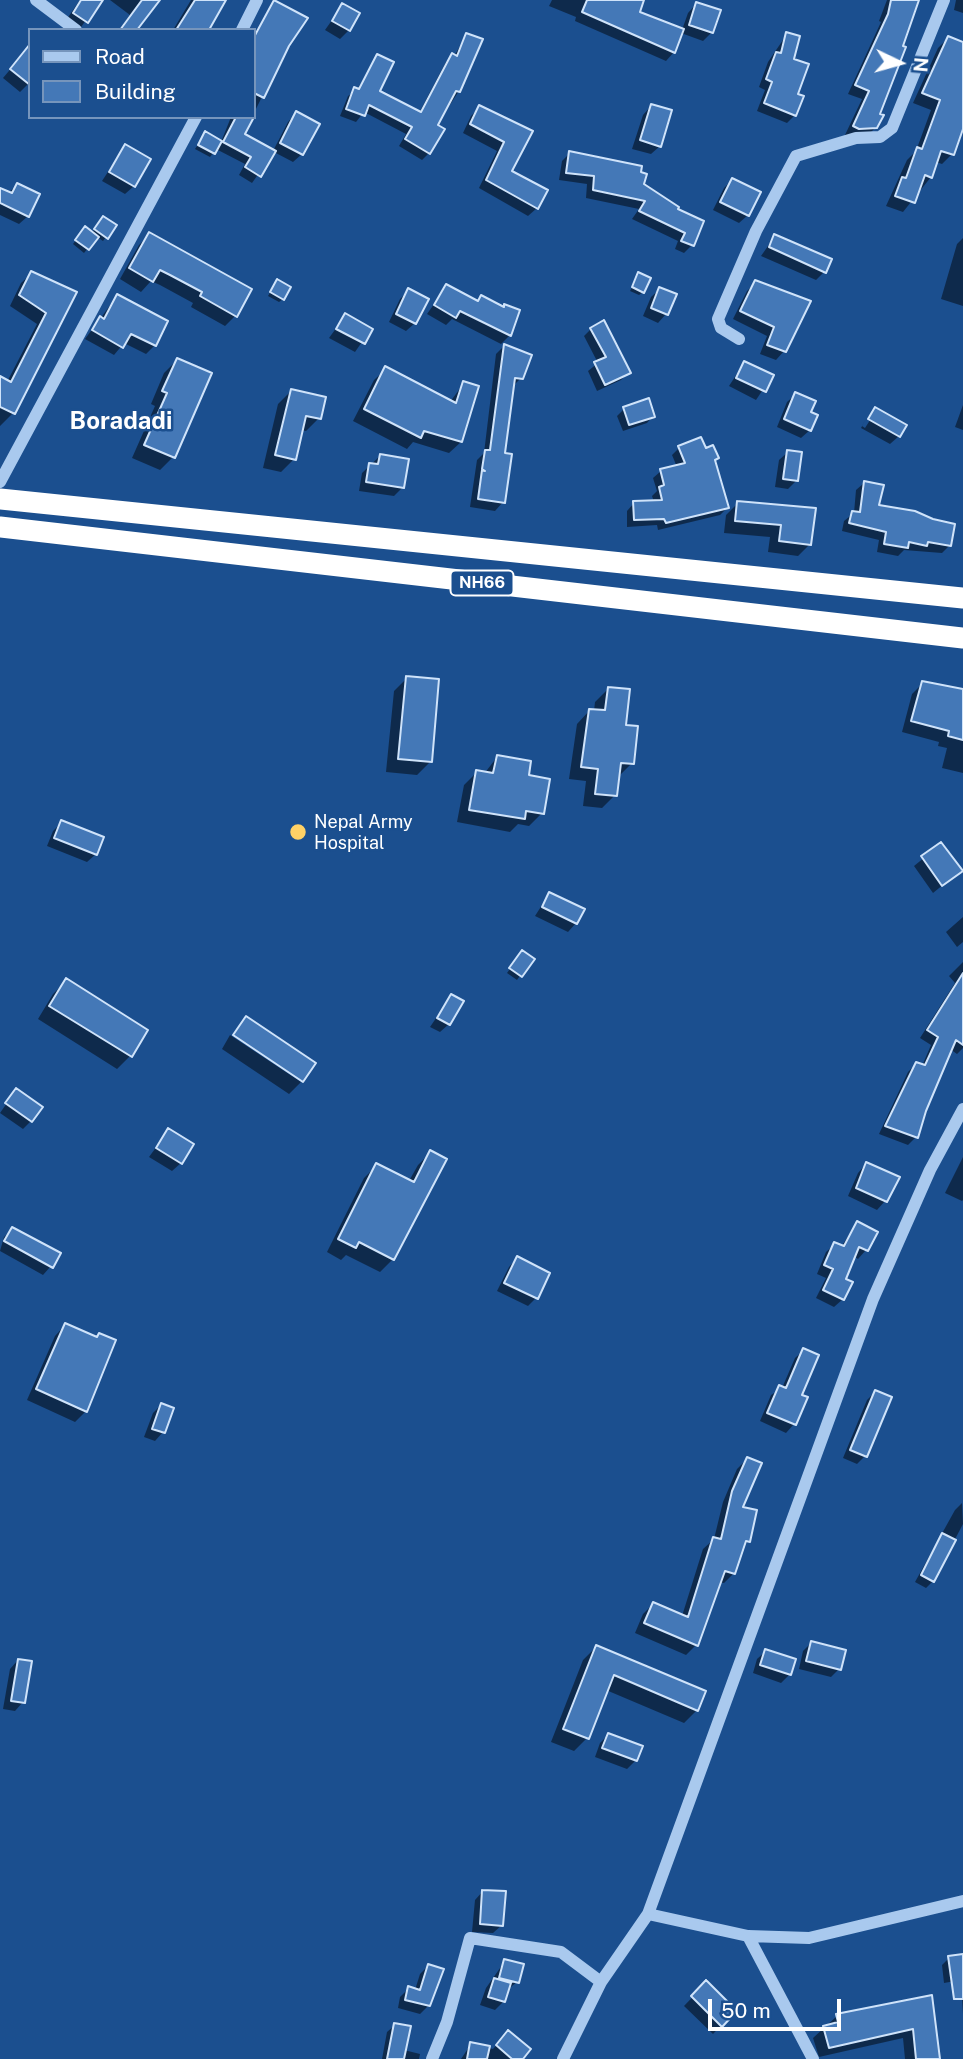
<!DOCTYPE html>
<html>
<head>
<meta charset="utf-8">
<style>
  body { margin:0 }
  #map { position:relative; width:963px; height:2059px; overflow:hidden; background:#1b4f8f; font-family:"Public Sans",sans-serif }
  canvas { display:block }
  .legend { position:absolute; left:28px; top:28px; width:228px; height:91px; box-sizing:border-box; background:#1b4f8f; border:2px solid #7695bc; margin:0; padding:9px 12px; list-style:none; font-size:21px; color:#fff }
  .legend li { display:flex; align-items:center; gap:14px; height:35px }
  .legend b { width:35px; border:2px solid #7695bc }
  .north { position:absolute; left:865px; top:28px; width:70px; height:70px; -webkit-text-stroke:5px #1b4f8f; paint-order:stroke; rotate:95deg; font-size:19px; font-weight:700; line-height:28px; text-align:center; color:#fff }
  .north::after { content:''; display:block; margin:auto; width:24px; height:32px; background:#fff; clip-path:polygon(50% 0,100% 100%,50% 72%,0 100%) }
  .scale { position:absolute; left:708px; top:1999px; width:133px; height:32px; box-sizing:border-box; border:4px solid #fff; border-top:0; padding-left:9px; font-size:21px; line-height:24px; white-space:nowrap; color:#fff; -webkit-text-stroke:5px #1b4f8f; paint-order:stroke }
</style>
</head>
<body>
<div id="map">
<canvas width="963" height="2059"></canvas>
<ul class="legend">
<li><b style="height:9px;background:#a9c9ee"></b>Road</li>
<li><b style="height:19px;background:#4478b7"></b>Building</li>
</ul>
<div class="north">N</div>
<div class="scale">50 m</div>
</div>
<script>
const ctx = document.querySelector('canvas').getContext('2d');
ctx.lineJoin = 'round';
function fill(path, color) { ctx.fillStyle = color; ctx.fill(path, 'evenodd'); }
const shape = rows => new Path2D(rows.map(r => 'M' + r).join(''));
function strokePath(path, color, width, dash) { ctx.strokeStyle = color; ctx.lineWidth = width; ctx.lineCap = dash ? 'butt' : 'round'; ctx.setLineDash(dash || []); ctx.stroke(path); }
function write(font, color, halo, rows, align = 'center') {
  ctx.font = font + ' "Public Sans",sans-serif'; ctx.lineWidth = 5; ctx.setLineDash([]); ctx.textBaseline = 'middle'; ctx.strokeStyle = halo; ctx.fillStyle = color; for (const [text, x, y, turn = 0] of rows) {
    ctx.save(); ctx.translate(x, y); ctx.rotate((+turn || 0) * Math.PI / 180); ctx.textAlign = isNaN(turn) ? turn : align; if (halo) ctx.strokeText(text, 0, 0); ctx.fillText(text, 0, 0); ctx.restore();
  }
}
const shadow = shape([
  [80,0,100,0,79,30,62,26],
  [110,0,158,0,135,30,119,30,130,15],
  [191,0,224,0,209,30,173,30],
  [552,0,643,0,638,13,682,30,688,13,696,4,712,32,703,41,681,33,674,52,666,61,575,21,576,17,549,6],
  [887,0,918,0,894,76,878,114,877,126,868,135,850,137,845,135,862,99,848,94,881,22,879,21],
  [956,0,963,0,963,13,954,10],
  [275,1,287,46,254,113,254,35],
  [342,6,349,30,340,39,325,30],
  [787,34,796,95,795,115,787,123,757,111,765,90,759,87,768,62],
  [467,35,459,91,436,126,429,153,422,160,399,146,406,134,364,112,356,122,340,116,348,96,357,90,377,56,378,91,419,113,446,62,454,56],
  [948,38,963,44,963,106,952,154,942,164,936,162,931,177,903,212,886,206,907,160,916,151,931,110,913,103,938,48],
  [30,46,30,82,20,92,3,78],
  [651,106,660,146,651,154,632,149,643,115],
  [479,108,531,132,509,171,537,208,528,216,479,188,497,151,463,133,471,116],
  [296,113,302,154,293,162,274,152,252,183,239,175,245,164,216,149,210,157,195,149,205,134,221,142,231,117,252,117,243,135,273,151,288,122],
  [125,146,134,186,125,194,102,181],
  [570,153,642,185,677,207,692,245,684,253,675,249,678,241,632,219,639,209,586,198,587,184,559,180,562,161],
  [732,180,748,215,739,223,713,210,724,188],
  [17,185,28,216,19,224,0,215,0,190,8,193],
  [99,222,106,237,103,241,97,237,84,253,73,244,82,232,92,233],
  [150,234,235,316,225,326,191,307,193,303,160,285,151,281,141,292,120,279,139,245],
  [775,236,825,271,816,280,761,256],
  [963,238,963,306,941,299,957,244],
  [32,273,75,293,13,413,0,426,0,383,7,382,37,324,10,306,21,283],
  [639,275,643,292,639,295,630,291],
  [277,281,283,299,279,302,268,296],
  [756,282,808,302,784,351,776,360,760,354,767,336,733,319,747,291],
  [447,286,476,302,481,298,503,308,518,311,510,335,501,344,452,319,446,325,427,314],
  [660,289,666,314,658,323,643,316,651,297],
  [409,290,415,323,406,331,389,322,400,299],
  [117,296,166,322,155,345,146,354,124,343,114,355,85,339],
  [345,316,371,329,355,352,329,338],
  [591,329,629,372,621,380,597,391,588,371,598,363,584,336],
  [504,346,521,378,513,386,503,454,503,502,495,511,470,507,477,460,484,453,496,354],
  [177,360,173,457,160,470,132,458,155,406,151,404,164,373],
  [744,363,772,376,756,400,729,386],
  [386,369,450,402,464,383,461,442,449,453,413,442,407,449,353,421,374,380],
  [291,391,319,418,306,431,301,430,294,459,281,472,263,468,278,404],
  [796,394,809,413,810,430,801,438,777,427,787,402],
  [963,405,963,430,955,427],
  [624,409,653,416,647,423,623,431,617,416],
  [875,409,899,436,890,444,861,428,867,417,862,426,865,428,872,417,868,417],
  [679,448,714,461,727,508,720,515,658,530,657,525,627,527,627,511,634,503,654,502,652,496,657,491,653,478,661,471,677,467,672,455],
  [788,452,796,481,788,489,775,487,779,460],
  [380,456,402,488,394,496,359,491,362,473],
  [864,483,877,506,950,545,942,553,904,550,898,556,877,552,879,540,842,531,844,521,854,513,856,490],
  [738,503,814,509,810,544,798,556,768,552,770,537,724,533,726,515],
  [407,678,430,762,417,775,386,772,394,691],
  [923,683,963,691,963,773,942,768,947,748,938,746,939,742,902,732,912,694],
  [608,689,625,727,632,763,619,776,615,795,602,808,583,806,586,781,569,779,577,724,590,710,594,711,595,702],
  [497,757,527,776,542,813,529,826,518,824,510,832,457,822,464,785,477,772,484,774],
  [62,822,96,854,87,862,47,846,53,831],
  [941,844,960,871,933,893,914,866],
  [549,894,576,923,568,932,535,916],
  [963,917,963,942,957,947,946,932],
  [519,956,532,959,517,980,507,973],
  [963,962,963,1048,957,1054,950,1049,924,1110,916,1137,908,1145,879,1134,908,1072,916,1064,922,1066,931,1045,920,1038,955,983,949,976],
  [66,981,130,1056,117,1069,38,1019,53,994],
  [451,996,449,1024,440,1032,430,1027],
  [230,1035,301,1082,289,1094,222,1049],
  [16,1090,31,1121,23,1129,0,1113],
  [168,1131,181,1163,172,1171,149,1157],
  [431,1152,445,1160,393,1259,380,1272,346,1255,341,1260,327,1252,364,1178,377,1165,409,1181,418,1165],
  [963,1157,963,1200,962,1201,945,1193],
  [866,1164,885,1201,877,1210,848,1196,858,1173],
  [857,1223,876,1232,866,1250,858,1259,854,1256,844,1280,843,1299,834,1307,816,1298,826,1278,817,1274,826,1252,835,1244,841,1247],
  [13,1229,51,1266,43,1275,0,1251,4,1237],
  [517,1258,536,1298,528,1306,497,1291,509,1267],
  [65,1325,86,1411,75,1422,27,1400,55,1336],
  [804,1350,800,1396,805,1398,794,1424,786,1433,760,1421,771,1395,782,1388,795,1358],
  [875,1392,865,1456,857,1464,843,1458,867,1400],
  [161,1405,163,1432,155,1441,144,1437,153,1413],
  [747,1459,741,1508,748,1541,742,1547,734,1573,724,1583,719,1582,696,1645,686,1655,635,1633,643,1614,653,1604,682,1616,703,1549,714,1539,723,1502,737,1469],
  [962,1503,963,1524,933,1581,926,1588,915,1582,955,1510],
  [811,1643,839,1669,831,1677,799,1669,803,1651],
  [596,1647,697,1710,684,1723,606,1690,587,1738,574,1751,551,1742,583,1660],
  [766,1651,790,1674,781,1683,753,1673,757,1659],
  [18,1660,23,1702,15,1711,3,1709,10,1669],
  [608,1735,636,1760,627,1769,595,1757,600,1743],
  [483,1891,502,1925,493,1933,472,1932,475,1900],
  [963,1956,963,2014,961,1980,944,1983,942,1965,949,1958],
  [505,1961,517,1982,507,1990,503,2002,495,2010,480,2005,486,1988],
  [428,1966,429,2005,420,2014,398,2008,400,1997,409,1988,415,1990,420,1974],
  [706,1983,735,2011,713,2034,684,2006],
  [930,1997,938,2059,905,2059,903,2038,819,2057,813,2038,837,2016],
  [395,2025,404,2050,420,2054,419,2059,382,2059,387,2032],
  [500,2041,520,2059,461,2059,471,2044,493,2049]
]);
const building = shape([
  [81,0,103,0,88,23,73,13,81,0],
  [142,0,160,0,137,30,120,30,142,0],
  [195,0,226,0,209,30,176,30,195,0],
  [274,0,308,18,289,46,264,98,254,93,254,37,274,0],
  [587,0,644,0,640,12,684,29,675,53,582,12,587,0],
  [891,0,919,0,903,46,906,47,880,114,884,115,877,128,859,129,853,126,869,91,855,85,888,14,891,0],
  [696,2,721,10,713,33,689,25,696,2],
  [342,3,360,13,350,31,332,21,342,3],
  [786,32,800,36,794,59,809,64,798,94,804,96,796,116,764,103,772,82,766,79,776,52,781,53,786,32],
  [466,33,483,39,460,92,456,91,438,125,445,129,430,154,405,139,412,127,369,105,365,116,346,109,354,87,359,89,377,54,394,62,380,91,421,112,452,53,457,56,466,33],
  [948,36,963,42,963,129,954,155,941,151,932,178,925,175,915,203,895,196,902,177,906,178,917,147,922,149,940,100,922,93,948,36],
  [30,44,30,85,10,69,30,44],
  [651,104,672,110,661,147,640,140,651,104],
  [479,105,533,131,512,171,548,190,538,209,486,180,504,142,470,124,479,105],
  [296,111,320,124,303,155,280,143,296,111],
  [236,117,254,117,245,134,276,151,261,177,245,167,251,157,223,142,236,117],
  [205,131,222,141,215,154,198,145,205,131],
  [125,144,151,159,135,187,109,172,125,144],
  [569,151,642,166,641,172,647,174,644,184,679,207,678,209,704,221,694,246,681,241,685,233,639,211,645,201,593,190,594,176,566,173,569,151],
  [732,178,761,192,749,216,720,202,732,178],
  [17,183,40,194,29,217,0,203,0,188,12,193,17,183],
  [103,216,117,225,108,239,94,229,103,216],
  [85,226,99,237,89,250,75,240,85,226],
  [149,232,252,289,237,317,200,296,202,292,170,275,160,270,153,282,129,268,149,232],
  [774,234,832,259,826,273,769,247,774,234],
  [31,271,77,292,15,414,0,407,0,376,11,382,46,313,19,295,31,271],
  [638,272,651,278,644,293,632,287,638,272],
  [277,279,291,287,284,300,270,292,277,279],
  [755,280,811,301,786,352,767,345,774,327,740,311,755,280],
  [446,284,478,301,481,295,504,307,504,304,520,310,511,336,460,311,456,318,434,305,446,284],
  [659,287,677,294,668,315,651,308,659,287],
  [408,288,429,299,416,324,396,314,408,288],
  [117,294,168,321,156,346,131,334,123,348,92,330,100,316,104,319,117,294],
  [345,313,373,329,365,344,336,329,345,313],
  [604,320,631,373,605,385,594,362,606,357,590,328,604,320],
  [504,344,532,355,523,379,515,378,505,453,512,454,505,503,478,499,482,470,485,471,482,469,485,450,490,450,504,344],
  [177,358,212,373,175,458,144,445,167,393,162,391,177,358],
  [744,361,774,375,766,392,736,378,744,361],
  [385,366,456,403,463,381,479,386,462,442,424,431,421,438,364,409,385,366],
  [291,389,326,397,321,419,306,416,296,460,275,455,291,389],
  [795,392,816,401,811,412,818,415,811,431,784,419,795,392],
  [649,398,655,417,629,425,623,407,649,398],
  [875,407,907,425,900,437,868,419,875,407],
  [701,437,706,448,713,445,719,458,715,460,729,508,666,523,664,519,634,520,633,501,662,500,659,487,664,485,660,469,685,463,678,446,701,437],
  [787,450,802,452,798,481,783,479,787,450],
  [380,454,409,459,404,488,366,482,369,463,378,464,380,454],
  [864,481,884,485,879,505,915,511,933,519,955,524,951,546,928,542,927,546,909,542,908,548,884,544,886,532,849,523,852,511,860,512,864,481],
  [737,501,816,508,811,545,779,541,781,525,735,521,737,501],
  [406,676,439,679,432,762,398,759,406,676],
  [922,681,963,689,963,740,948,736,949,731,911,721,922,681],
  [608,687,630,689,626,725,638,726,634,764,621,763,617,796,595,794,598,769,581,767,589,709,605,710,608,687],
  [497,755,531,761,529,775,550,779,544,814,526,811,525,819,469,810,476,770,493,773,497,755],
  [61,820,104,837,97,855,54,838,61,820],
  [941,842,963,871,942,886,921,856,941,842],
  [549,892,585,909,577,924,542,907,549,892],
  [522,950,535,959,522,977,509,968,522,950],
  [963,973,963,1045,956,1040,926,1111,918,1138,885,1126,916,1062,925,1065,938,1037,927,1030,963,973],
  [66,978,148,1030,132,1057,49,1006,66,978],
  [451,994,464,1001,450,1025,437,1018,451,994],
  [246,1016,316,1063,303,1082,233,1035,246,1016],
  [16,1088,43,1107,32,1122,5,1103,16,1088],
  [168,1128,194,1144,182,1164,156,1148,168,1128],
  [430,1150,447,1159,394,1260,359,1242,356,1248,338,1239,376,1163,414,1182,430,1150],
  [866,1162,900,1177,887,1202,856,1188,866,1162],
  [857,1221,878,1232,868,1251,859,1247,846,1279,853,1282,844,1300,823,1290,833,1269,824,1265,834,1242,844,1246,857,1221],
  [12,1227,61,1253,53,1268,4,1241,12,1227],
  [517,1256,550,1273,538,1299,504,1283,517,1256],
  [65,1323,97,1337,99,1333,116,1340,87,1412,36,1389,65,1323],
  [803,1348,819,1355,802,1395,808,1397,796,1425,767,1413,779,1385,786,1388,803,1348],
  [875,1390,892,1397,867,1457,850,1450,875,1390],
  [161,1403,174,1408,165,1433,152,1429,161,1403],
  [747,1457,762,1463,743,1507,757,1510,750,1542,746,1541,735,1574,725,1571,698,1646,644,1623,653,1602,688,1617,713,1537,721,1539,732,1491,747,1457],
  [942,1533,956,1540,934,1582,921,1575,942,1533],
  [811,1641,846,1650,841,1670,806,1661,811,1641],
  [596,1645,706,1691,698,1711,614,1675,589,1739,563,1729,596,1645],
  [765,1649,796,1659,791,1675,760,1665,765,1649],
  [18,1659,32,1661,25,1703,11,1701,18,1659],
  [608,1733,643,1746,637,1761,602,1748,608,1733],
  [482,1890,506,1891,503,1926,480,1924,482,1890],
  [963,1954,963,1999,954,1999,948,1956,963,1954],
  [504,1959,524,1964,519,1983,499,1978,504,1959],
  [428,1964,444,1969,430,2006,405,2000,408,1986,420,1990,428,1964],
  [494,1978,511,1983,505,2002,488,1997,494,1978],
  [706,1980,737,2011,722,2027,691,1996,706,1980],
  [932,1995,940,2059,916,2059,913,2029,829,2048,823,2026,838,2022,836,2014,932,1995],
  [394,2023,411,2026,404,2059,387,2059,394,2023],
  [508,2030,531,2049,523,2059,512,2059,496,2045,508,2030],
  [470,2042,490,2046,487,2059,467,2059,470,2042]
]);
const minor = shape([
  [36,0,76,30],
  [242,30,257,0],
  [739,339,721,328,718,319,756,231,796,156,856,138,880,137,892,128,944,0],
  [0,482,196,117],
  [648,1914,748,1936,809,1938,963,1901],
  [748,1936,813,2059],
  [432,2059,447,2022,470,1938,561,1952,601,1982],
  [563,2059,601,1982,648,1914,873,1299,930,1170,963,1109]
]);
const highway = shape([
  [0,499,963,598],
  [0,527,963,638]
]);
const markers = [
  [298,832,9,"#ffd166"]
];
const shields = [
  [482,583,63]
];
const shieldNames = [
  ["NH66",482,583]
];
const poiNames = [
  ["Nepal Army",314,822],
  ["Hospital",314,843]
];
const districtNames = [
  ["Boradadi",121,422]
];
fill(shadow, '#0007');
fill(building, '#4478b7');
strokePath(building, '#cfe3fa', 2);
strokePath(minor, '#a9c9ee', 12);
strokePath(highway, '#fff', 21);
for (const [x, y, r, color] of markers) { const dot = new Path2D(); dot.arc(x, y, r, 0, 2 * Math.PI); ctx.fillStyle = color; ctx.fill(dot); strokePath(dot, '#1b4f8f', 2.5); }
for (const [x, y, w] of shields) { const box = new Path2D(); box.roundRect(x - w / 2, y - 12.5, w, 25, 5); ctx.fillStyle = '#1b4f8f'; ctx.fill(box); strokePath(box, '#fff', 2); }
write('bold 16px', '#fff', null, shieldNames);
write('18px', '#fff', '#1b4f8f', poiNames, 'left');
write('bold 24px', '#fff', '#1b4f8f', districtNames);
</script>
</body>
</html>
